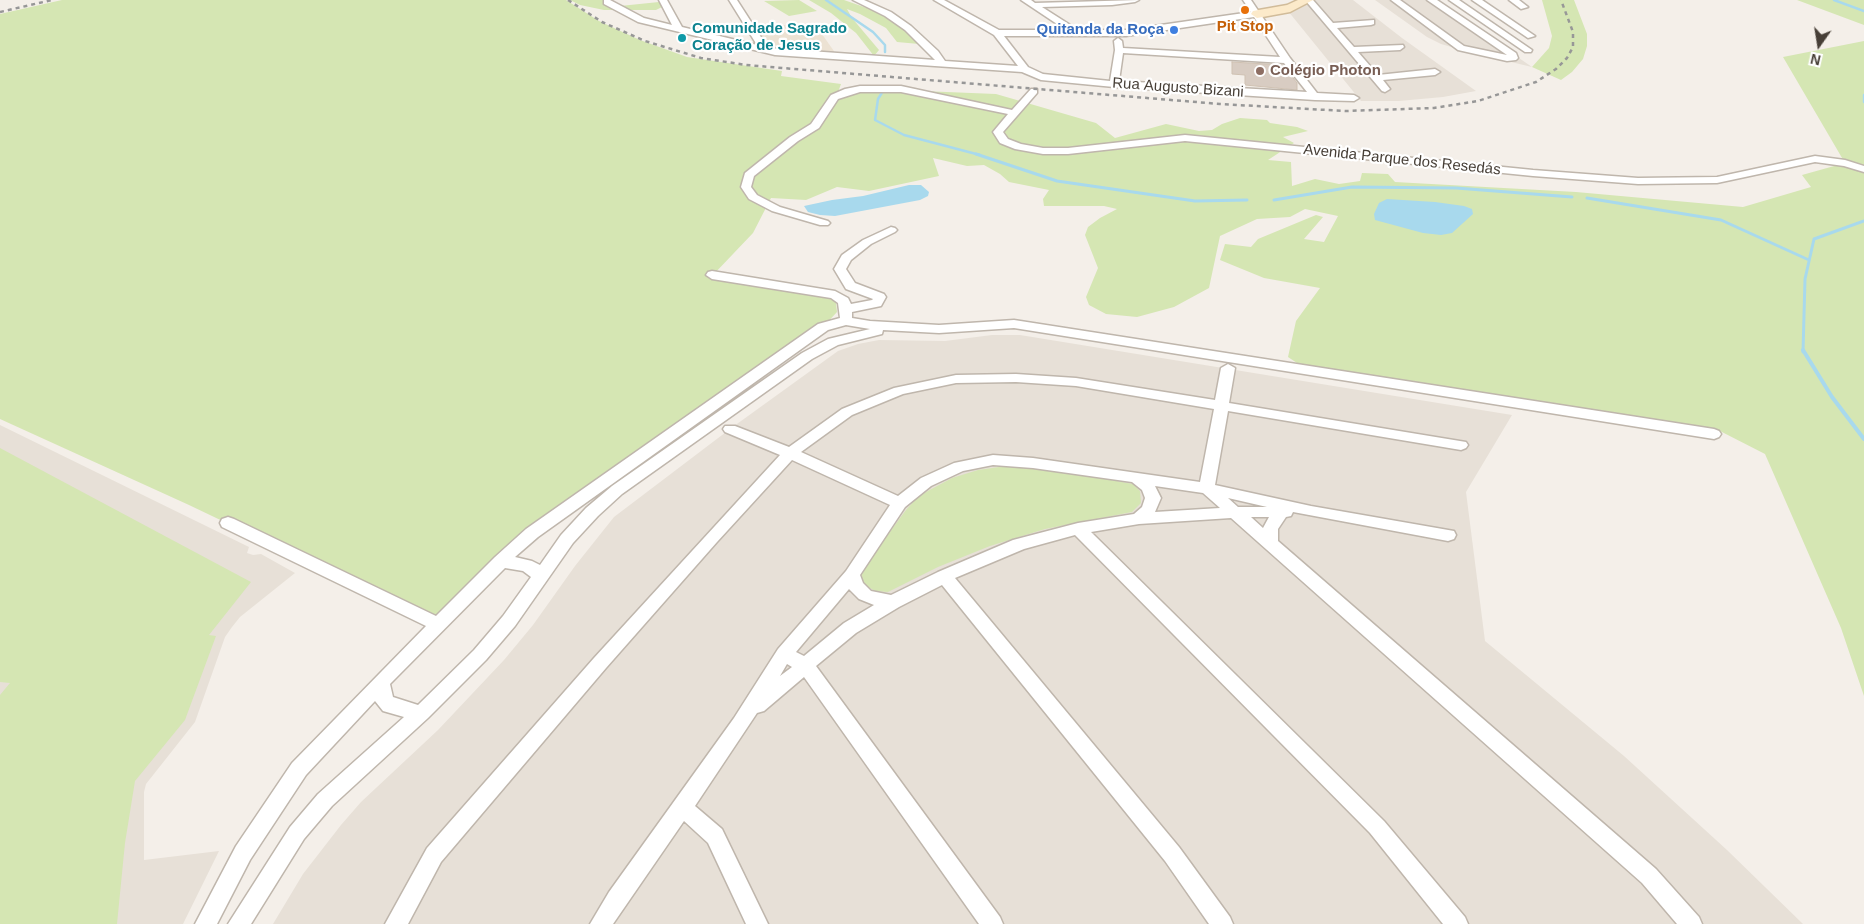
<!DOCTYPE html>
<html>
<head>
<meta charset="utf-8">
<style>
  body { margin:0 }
  #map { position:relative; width:1864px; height:924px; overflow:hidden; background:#f4efe9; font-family:Helvetica,sans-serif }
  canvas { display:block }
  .north { position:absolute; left:1794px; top:20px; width:50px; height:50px; -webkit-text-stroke:4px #fff; paint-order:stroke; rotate:193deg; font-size:14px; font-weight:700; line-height:20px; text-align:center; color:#473f37 }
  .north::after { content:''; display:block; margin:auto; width:18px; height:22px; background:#473f37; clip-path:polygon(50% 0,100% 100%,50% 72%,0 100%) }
</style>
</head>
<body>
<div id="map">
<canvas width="1864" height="924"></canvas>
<div class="north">N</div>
</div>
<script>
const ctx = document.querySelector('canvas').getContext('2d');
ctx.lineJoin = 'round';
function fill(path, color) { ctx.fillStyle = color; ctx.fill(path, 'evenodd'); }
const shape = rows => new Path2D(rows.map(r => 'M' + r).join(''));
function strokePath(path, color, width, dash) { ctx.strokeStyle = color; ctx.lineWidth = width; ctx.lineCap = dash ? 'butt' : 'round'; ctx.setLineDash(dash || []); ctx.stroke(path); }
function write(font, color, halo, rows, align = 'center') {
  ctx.font = font + ' Helvetica,sans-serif'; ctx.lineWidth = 4.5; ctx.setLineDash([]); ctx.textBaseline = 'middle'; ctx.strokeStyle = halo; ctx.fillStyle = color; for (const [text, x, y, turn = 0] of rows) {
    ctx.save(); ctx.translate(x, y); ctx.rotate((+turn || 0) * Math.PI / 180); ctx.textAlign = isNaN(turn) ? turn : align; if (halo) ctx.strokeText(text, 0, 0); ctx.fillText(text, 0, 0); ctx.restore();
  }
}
const residential = shape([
  [1314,0,1353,0,1402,38,1476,91,1443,97,1399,101,1361,101,1288,11],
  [1375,0,1435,0,1532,67,1465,51,1441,44,1427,37],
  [992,335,1020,335,1512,415,1466,492,1485,641,1624,756,1727,850,1803,924,273,924,303,874,341,825,361,802,438,730,504,660,533,625,575,566,614,517,730,429,838,351,858,344,879,340,945,341],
  [0,425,249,547,247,553,253,555,261,554,295,573,240,617,232,627,225,637,195,722,146,784,144,792,144,860,219,851,183,924,0,924]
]);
const education = shape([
  [751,23,817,27,836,54,770,49]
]);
const green = shape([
  [62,0,566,0,599,21,640,40,687,57,782,71,781,76,841,84,837,95,872,89,996,94,1096,123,1115,138,1166,124,1199,131,1212,130,1222,124,1240,118,1267,120,1270,123,1297,127,1308,131,1283,137,1294,143,1268,160,1291,162,1292,186,1315,179,1339,184,1360,181,1362,173,1388,174,1395,182,1576,192,1743,207,1811,187,1802,175,1845,163,1783,57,1864,41,1864,696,1841,628,1765,454,1718,430,1303,367,1288,357,1296,321,1320,288,1264,278,1220,260,1225,244,1251,247,1258,239,1316,215,1323,217,1304,239,1324,242,1338,216,1305,209,1290,217,1257,219,1220,236,1209,288,1174,307,1137,317,1106,314,1089,305,1086,297,1098,268,1085,235,1088,227,1100,218,1117,209,1104,206,1044,206,1043,199,1049,190,1009,182,1000,174,984,165,967,166,933,158,939,176,869,191,837,187,806,200,771,198,753,233,713,275,835,295,837,312,823,327,532,533,438,624,189,505,0,419,0,14],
  [570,0,606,0,620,6,659,2,662,7,656,10,604,10,580,5],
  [799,0,817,11,789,16,764,1],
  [809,0,844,0,884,14,905,29,919,44,897,42,886,28,860,14,847,9,852,18,879,50,874,56,856,33,831,13],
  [1542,0,1574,0,1587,34,1587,46,1583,59,1572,72,1561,80,1532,67,1549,48,1552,36],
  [1797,0,1864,0,1864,25],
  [0,448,251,582,209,635,216,636,185,720,135,781,125,843,117,924,0,924,0,695,10,683,0,682],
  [1006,466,1035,466,1133,484,1140,491,1141,503,1132,512,1045,529,990,546,938,567,888,592,875,591,862,583,861,571,906,510,915,500,926,492,952,478,978,470]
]);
const water = shape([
  [909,185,921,185,929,192,928,196,920,200,835,216,820,215,808,212,804,206,832,200,863,196],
  [1387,199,1435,202,1464,206,1472,209,1473,214,1452,233,1441,235,1423,233,1375,220,1374,214,1379,203]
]);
const streamFar2 = shape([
  [826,0,873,32,885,45,885,52],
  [1834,0,1864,11],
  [883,91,878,99,875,120,904,135,980,155],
  [1864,95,1864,102]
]);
const streamFar1 = shape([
  [976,154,1057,181,1195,201,1247,200],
  [1587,198,1721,220,1809,260],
  [1274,200,1352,187,1456,188,1572,197],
  [1803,352,1805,279,1814,239,1864,221]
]);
const stream = shape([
  [1803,350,1832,397,1864,439]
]);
const building = shape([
  [1232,62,1283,65,1297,83,1297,90,1245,85,1245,75,1232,74,1232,62]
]);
const street = shape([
  [604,0,610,0,644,18,672,25,659,0,667,0,682,27,757,45,729,0,737,0,768,48,935,60,905,30,885,16,853,0,864,0,891,12,911,26,938,51,945,61,1018,66,994,35,934,0,944,0,999,30,1066,30,1021,0,1031,0,1035,3,1139,0,1135,2,1112,5,1042,7,1078,30,1126,30,1251,12,1243,0,1251,0,1290,58,1317,93,1354,95,1359,98,1354,101,1315,100,1114,87,1041,80,1022,72,775,55,638,22,604,4,604,0],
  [1254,17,1280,57,1123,48,1122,41,1118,38,1114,41,1115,50,1110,81,1043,74,1028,67,1004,36,1126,36,1254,17],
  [1123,53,1284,63,1307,92,1119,81,1123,53],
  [1305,0,1313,0,1333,23,1374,20,1374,24,1371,25,1337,28,1354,47,1403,45,1404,47,1400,50,1358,52,1378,75,1435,69,1440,72,1435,75,1383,80,1390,89,1385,92,1382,91,1305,0],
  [1391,0,1400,0,1464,46,1507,55,1427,0,1437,0,1516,53,1518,58,1516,60,1507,61,1458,50,1391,0],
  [1449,0,1459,0,1532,50,1531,52,1525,52,1449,0],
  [1472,0,1482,0,1535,36,1528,38,1472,0],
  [1509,0,1519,0,1528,7,1521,9,1509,0],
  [860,86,901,86,1012,110,1031,89,1037,89,1037,93,1003,132,1008,139,1021,144,1043,148,1068,148,1185,135,1533,170,1638,178,1717,177,1815,156,1845,160,1864,166,1864,172,1844,166,1815,162,1717,183,1638,184,1533,176,1185,141,1068,154,1043,154,1015,149,1000,143,993,132,1008,114,901,92,860,92,838,99,819,128,798,141,754,176,751,187,757,195,780,207,828,221,830,223,828,225,820,225,772,211,749,199,741,187,745,173,790,137,811,124,831,95,845,89,860,86],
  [891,227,895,228,897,230,895,232,871,244,851,260,846,269,855,283,884,294,886,297,881,306,852,312,852,318,870,321,939,325,1014,320,1714,429,1719,431,1721,434,1719,437,1714,439,1014,328,939,333,883,330,882,334,838,345,812,359,622,494,598,516,573,543,515,626,486,660,428,718,332,806,304,839,251,924,228,924,290,827,318,794,404,717,383,711,375,701,306,775,250,860,217,924,195,924,236,846,292,763,426,626,222,527,220,523,222,519,228,517,234,519,436,616,495,557,526,529,818,324,840,318,838,303,831,298,712,279,706,275,708,272,712,271,835,291,848,298,851,304,872,300,873,299,846,289,834,269,842,255,863,240,891,227],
  [846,325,870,329,828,339,802,353,612,486,586,508,561,535,540,565,532,561,515,557,538,537,828,330,846,325],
  [505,568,523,571,531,577,503,616,474,650,418,705,393,697,390,684,505,568],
  [1228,364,1235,368,1229,403,1466,442,1468,445,1466,448,1461,450,1228,411,1215,485,1311,506,1454,531,1456,535,1454,539,1448,541,1293,512,1291,516,1286,517,1278,529,1278,541,1656,869,1699,917,1702,924,1677,924,1642,883,1231,518,1139,524,1091,532,1384,821,1465,917,1468,924,1443,924,1370,833,1075,535,1024,549,955,578,1179,847,1230,917,1233,924,1209,924,1165,861,942,585,899,607,856,633,816,666,1000,917,1003,924,979,924,804,677,764,711,757,713,695,806,722,829,768,924,746,924,708,843,684,821,613,924,590,924,609,892,734,718,778,649,846,571,890,505,792,460,717,542,606,668,441,862,408,924,385,924,427,848,594,658,780,455,725,432,723,429,725,426,735,426,789,447,842,409,894,388,956,375,1016,374,1076,378,1215,400,1221,368,1228,364],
  [1016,382,1076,386,1214,409,1200,482,1033,458,993,455,954,463,921,478,898,496,801,452,852,415,903,394,956,383,1016,382],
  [993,465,1033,468,1132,482,1142,490,1145,498,1142,507,1134,514,1078,523,1013,540,938,572,891,595,871,591,863,583,860,575,905,507,931,486,963,471,993,465],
  [1155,486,1203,493,1220,508,1155,512,1161,498,1155,486],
  [1228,498,1267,507,1238,507,1228,498],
  [1251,517,1269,517,1263,528,1251,517],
  [849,589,859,599,874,605,844,623,804,656,796,652,849,589],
  [787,664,792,667,780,676,787,664]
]);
const secondary = shape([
  [1298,0,1313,0,1290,12,1257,18,1251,14,1253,11,1287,5,1298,0]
]);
const rail = shape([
  [568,0,602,22,645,41,701,58,746,65,1220,104,1345,111,1434,108,1478,101,1536,82,1556,69,1567,58,1573,47,1573,32,1561,0],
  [0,12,52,0]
]);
const markers = [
  [1245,10,5,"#e8710a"],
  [1174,30,5,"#3f7fe0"],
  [682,38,5,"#0f9aa8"],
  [1260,71,5,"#8d6e63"]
];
const farFoodnames = [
  ["Pit Stop",1245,27]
];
const farCulturenames = [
  ["Comunidade Sagrado",692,29],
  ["Coração de Jesus",692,46]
];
const farShopnames = [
  ["Quitanda da Roça",1164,30]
];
const farEducationnames = [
  ["Colégio Photon",1270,71]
];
const farStreetnames = [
  ["Rua Augusto Bizani",1178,88,4],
  ["Avenida Parque dos Resedás",1402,160,6]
];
fill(residential, '#e7e0d7');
fill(education, '#ece2d3');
fill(green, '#d5e6b3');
fill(water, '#a8d9ed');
strokePath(streamFar2, '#a8d9ed', 2.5);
strokePath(streamFar1, '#a8d9ed', 3);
strokePath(stream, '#a8d9ed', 4);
fill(building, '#d8ccc2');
strokePath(building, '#cfc1b2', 1);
strokePath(street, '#bfb6ac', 3);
strokePath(secondary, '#d1bc9a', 3);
fill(street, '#fff');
fill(secondary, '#fceaca');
strokePath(rail, '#979797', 2.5, [4, 4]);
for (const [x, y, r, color] of markers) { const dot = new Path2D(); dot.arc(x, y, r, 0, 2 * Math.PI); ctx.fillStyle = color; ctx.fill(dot); strokePath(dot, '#fff', 2); }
write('bold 15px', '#c56008', '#fff', farFoodnames);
write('bold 15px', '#0d838f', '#fff', farCulturenames, 'left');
write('bold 15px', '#366cbe', '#fff', farShopnames, 'right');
write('bold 15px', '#785e54', '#fff', farEducationnames, 'left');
write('15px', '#473f37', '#fff', farStreetnames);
</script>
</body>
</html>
